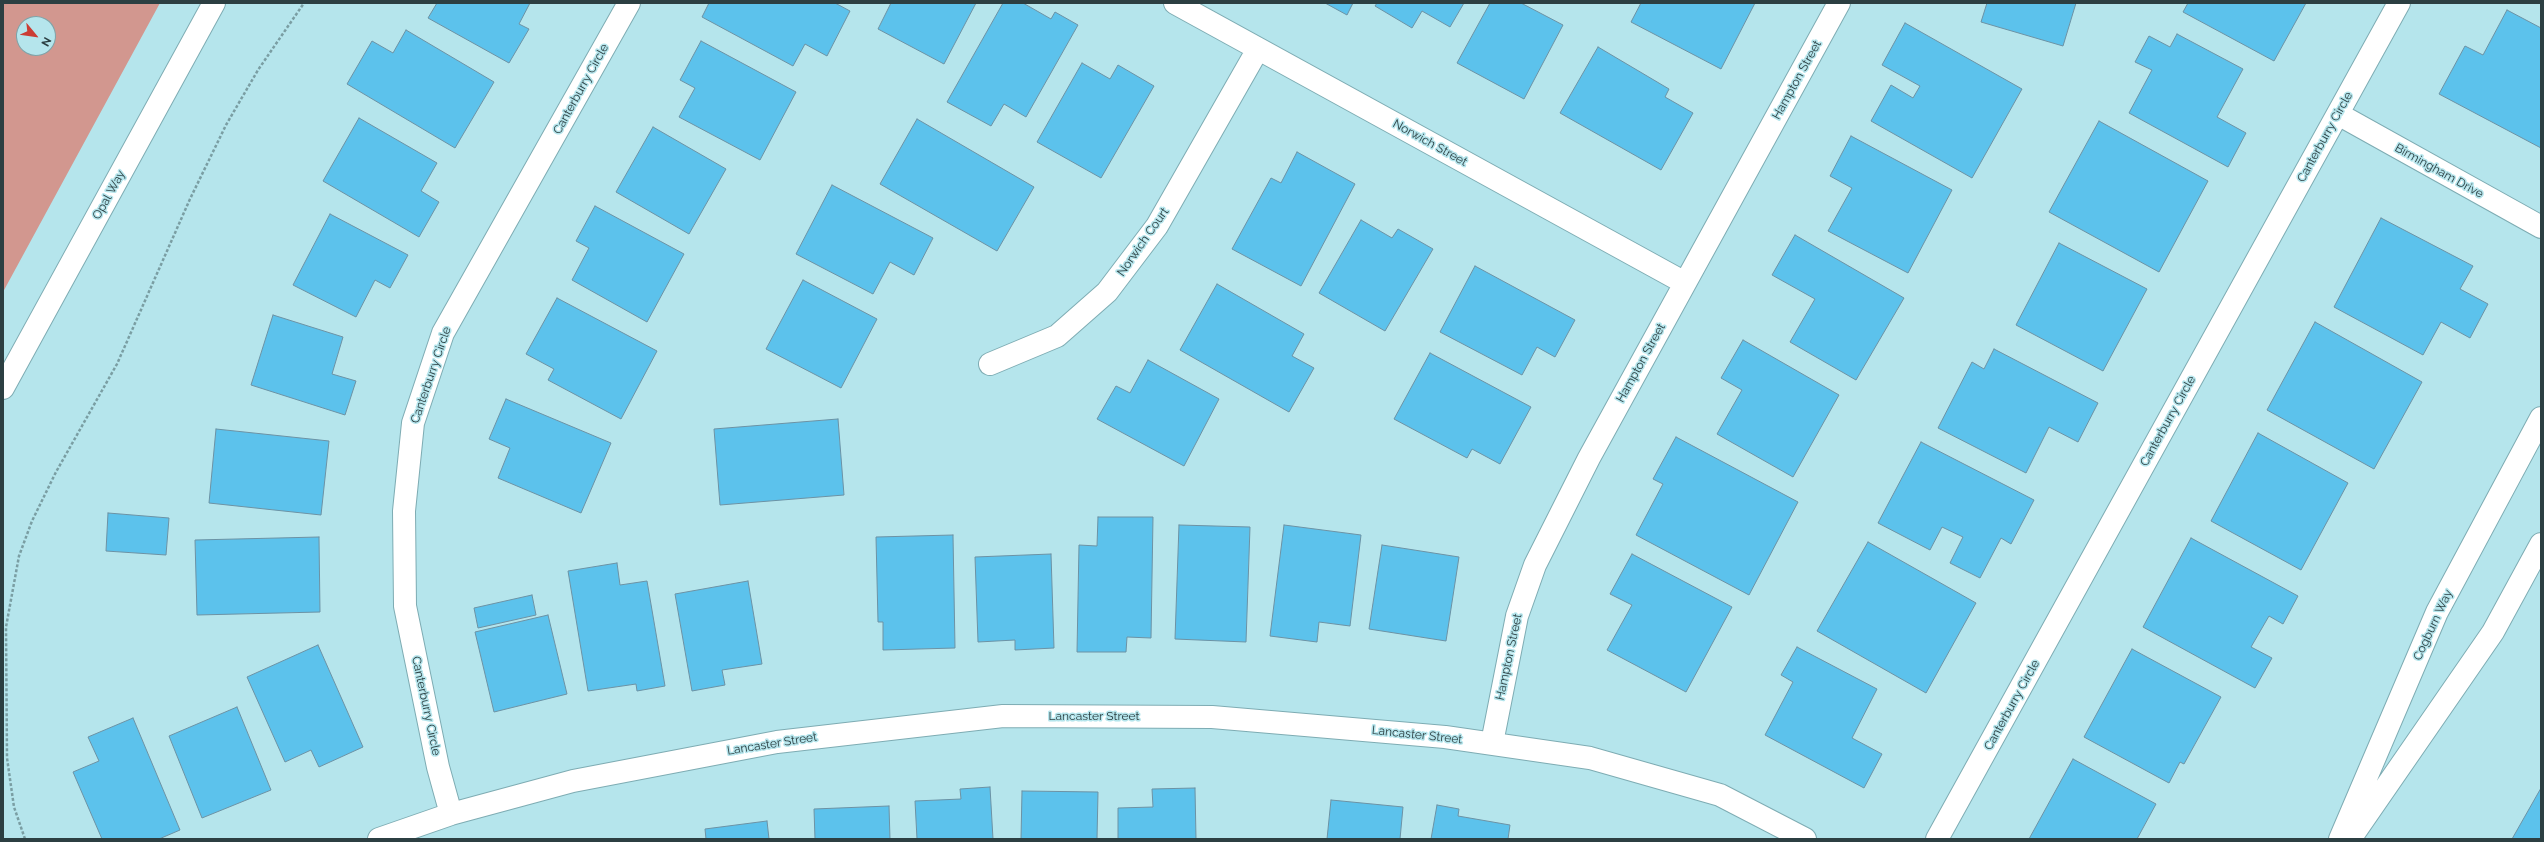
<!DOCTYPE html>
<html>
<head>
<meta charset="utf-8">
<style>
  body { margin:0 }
  #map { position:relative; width:2544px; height:842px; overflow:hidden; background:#b5e5ec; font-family:Raleway,sans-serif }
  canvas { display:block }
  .frame { position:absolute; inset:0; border:4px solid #2c3f42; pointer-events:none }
  .north { position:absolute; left:16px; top:16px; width:40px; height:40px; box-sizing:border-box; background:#b5e5ec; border:1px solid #7ea3a8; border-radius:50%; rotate:119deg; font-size:11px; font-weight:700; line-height:16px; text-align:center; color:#2c3f42 }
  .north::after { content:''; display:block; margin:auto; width:14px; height:18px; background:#cb3d34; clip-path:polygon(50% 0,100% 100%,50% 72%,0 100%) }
</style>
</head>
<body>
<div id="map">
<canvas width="2544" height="842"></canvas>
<div class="frame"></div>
<div class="north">N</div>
</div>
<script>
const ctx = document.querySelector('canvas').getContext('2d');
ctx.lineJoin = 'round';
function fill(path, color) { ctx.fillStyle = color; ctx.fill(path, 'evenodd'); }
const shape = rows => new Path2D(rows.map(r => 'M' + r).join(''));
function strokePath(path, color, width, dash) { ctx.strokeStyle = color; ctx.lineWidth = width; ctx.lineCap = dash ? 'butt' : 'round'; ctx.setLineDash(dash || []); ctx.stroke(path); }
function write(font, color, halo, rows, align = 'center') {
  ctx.font = font + ' Raleway,sans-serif'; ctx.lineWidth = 3; ctx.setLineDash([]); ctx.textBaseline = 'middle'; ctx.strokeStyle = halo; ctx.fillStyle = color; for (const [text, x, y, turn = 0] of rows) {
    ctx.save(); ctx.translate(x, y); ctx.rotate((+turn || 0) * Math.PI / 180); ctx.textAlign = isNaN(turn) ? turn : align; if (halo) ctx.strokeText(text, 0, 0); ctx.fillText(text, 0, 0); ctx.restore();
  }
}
const green = shape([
  [3,3,160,3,3,292],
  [24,24,48,24,48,48,24,48]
]);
const building = shape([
  [437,3,530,3,519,24,529,29,509,63,428,18,437,3],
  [709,3,835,3,850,11,827,56,805,44,793,66,702,17,709,3],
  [891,3,976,3,944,64,878,29,891,3],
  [1003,3,1023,3,1051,19,1055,12,1078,25,1026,117,1004,104,991,126,947,102,1003,3],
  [1325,3,1353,3,1347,15,1325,3],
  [1377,3,1464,3,1450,27,1422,11,1412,28,1375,6,1377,3],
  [1490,3,1521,3,1563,25,1524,99,1457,63,1490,3],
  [1641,3,1755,3,1721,69,1631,22,1641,3],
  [1987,3,2076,3,2063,46,1981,22,1987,3],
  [2188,3,2306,3,2274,61,2183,12,2188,3],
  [2507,10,2541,28,2541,148,2439,94,2465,46,2483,55,2507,10],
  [1905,23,2022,89,1972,178,1871,121,1891,85,1913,98,1920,86,1882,65,1905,23],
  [406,30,494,82,455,148,347,84,372,41,393,53,406,30],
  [2177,34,2243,69,2217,117,2246,133,2228,167,2129,113,2152,70,2135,62,2149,36,2170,47,2177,34],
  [701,41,796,92,760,160,679,117,695,88,680,80,701,41],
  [1598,47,1669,89,1665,97,1693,113,1661,170,1560,113,1598,47],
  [1082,63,1110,79,1118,65,1154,86,1101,178,1037,142,1082,63],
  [359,118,437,163,421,191,439,202,419,237,323,181,359,118],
  [917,119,1034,187,997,251,880,184,917,119],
  [2099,121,2208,181,2159,272,2049,212,2099,121],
  [653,127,726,169,689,234,616,192,653,127],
  [1851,136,1952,190,1908,273,1828,231,1852,188,1830,176,1851,136],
  [1297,152,1355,184,1301,286,1232,249,1271,178,1281,183,1297,152],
  [832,185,933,238,914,275,890,262,873,294,796,254,832,185],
  [595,206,684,254,647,322,572,280,589,248,576,241,595,206],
  [330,214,408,255,390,288,375,280,356,317,293,285,330,214],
  [2381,218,2473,266,2460,289,2488,304,2470,338,2441,322,2423,355,2334,307,2381,218],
  [1361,220,1392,238,1398,229,1433,249,1385,331,1319,293,1361,220],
  [1795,235,1904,298,1856,380,1790,342,1815,299,1772,275,1795,235],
  [2059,243,2147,289,2103,371,2016,325,2059,243],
  [1475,266,1575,320,1555,357,1537,347,1522,375,1440,332,1475,266],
  [803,280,877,319,841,388,766,349,803,280],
  [1217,284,1304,334,1292,356,1314,368,1289,412,1180,350,1217,284],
  [557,298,657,351,621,419,548,380,554,369,526,354,557,298],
  [273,315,343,337,332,374,356,381,345,415,251,385,273,315],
  [2315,322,2422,382,2374,469,2267,410,2315,322],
  [1743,340,1839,395,1793,477,1717,434,1742,390,1721,378,1743,340],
  [1994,349,2098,403,2078,442,2049,427,2026,473,1938,428,1972,362,1984,369,1994,349],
  [1430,353,1531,407,1500,464,1472,449,1467,458,1394,419,1430,353],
  [1148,360,1219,399,1184,466,1097,419,1116,386,1130,393,1148,360],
  [506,399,611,443,581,513,498,478,510,448,489,439,506,399],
  [838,419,844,495,720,505,714,429,838,419],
  [216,429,329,441,321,515,209,503,216,429],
  [2258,433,2348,483,2301,570,2211,521,2258,433],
  [1676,437,1798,502,1749,595,1636,535,1663,484,1653,479,1676,437],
  [1921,442,2034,500,2011,544,2001,538,1980,578,1950,563,1963,537,1942,527,1930,550,1878,523,1921,442],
  [108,513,169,518,166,555,106,551,108,513],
  [1098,517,1153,517,1151,638,1127,637,1126,652,1077,652,1079,545,1097,546,1098,517],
  [1179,525,1250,527,1246,642,1175,639,1179,525],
  [1284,525,1361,535,1350,626,1319,622,1317,642,1270,636,1284,525],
  [953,535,955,648,883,650,883,622,878,622,876,537,953,535],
  [319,537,320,612,197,615,195,540,319,537],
  [2191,538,2298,596,2283,624,2269,616,2251,647,2272,658,2255,688,2143,627,2191,538],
  [1868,542,1976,603,1926,693,1817,631,1868,542],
  [1382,545,1459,557,1446,641,1369,629,1382,545],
  [1051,554,1054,648,1015,650,1015,640,978,642,975,557,1051,554],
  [1632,554,1732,607,1686,692,1607,650,1632,605,1610,594,1632,554],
  [617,563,620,585,647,581,665,686,637,691,636,684,588,691,568,571,617,563],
  [748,581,762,664,722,670,725,685,692,691,675,594,748,581],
  [532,595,536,615,478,628,474,608,532,595],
  [548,615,567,694,494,712,475,632,548,615],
  [318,645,363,747,319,767,311,750,285,762,247,677,318,645],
  [1797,647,1877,689,1852,738,1882,754,1864,788,1765,735,1793,682,1781,675,1797,647],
  [2132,649,2221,697,2184,764,2180,762,2169,783,2084,737,2132,649],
  [237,707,271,790,202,818,169,736,237,707],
  [133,718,180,830,159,839,102,839,73,772,99,761,88,737,133,718],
  [2073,759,2156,804,2137,839,2029,839,2073,759],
  [990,787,993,839,917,839,915,801,961,799,960,789,990,787],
  [1195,788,1196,839,1118,839,1118,808,1153,807,1152,789,1195,788],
  [2541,788,2541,839,2512,839,2541,788],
  [1022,791,1098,792,1097,839,1021,839,1022,791],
  [1331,800,1403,807,1400,839,1327,839,1331,800],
  [1437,805,1459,809,1458,816,1510,825,1508,839,1431,839,1437,805],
  [889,806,890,839,815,839,814,809,889,806],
  [767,821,769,839,706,839,705,829,767,821]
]);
const path = shape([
  [25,839,14,807,7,758,6,627,19,556,32,521,56,472,117,364,190,199,226,125,258,70,304,3]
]);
const minor = shape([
  [1175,3,1685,283],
  [2338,114,2541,227],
  [990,364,1057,336,1107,292,1157,226,1258,49],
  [3,388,214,3],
  [1492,743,1517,616,1535,565,1589,458,1839,3],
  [451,814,438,767,405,606,404,511,413,423,443,333,629,3],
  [379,839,451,814,573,781,777,742,1003,716,1212,717,1445,737,1590,758,1720,795,1805,839],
  [1937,839,2399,3],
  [2340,839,2437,612,2541,418],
  [2350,839,2493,632,2541,544]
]);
const streetNames = [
  ["Hampton Street",1797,80,-61],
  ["Canterburry Circle",581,89,-61],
  ["Canterburry Circle",2325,137,-61],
  ["Norwich Street",1430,143,29],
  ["Birmingham Drive",2439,171,29],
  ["Opal Way",109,195,-61],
  ["Norwich Court",1143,242,-55],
  ["Hampton Street",1641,363,-61],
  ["Canterburry Circle",431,375,-71],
  ["Canterburry Circle",2168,421,-61],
  ["Cogburn Way",2433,625,-65],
  ["Hampton Street",1509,657,-78],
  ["Canterburry Circle",2012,705,-61],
  ["Canterburry Circle",426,706,78],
  ["Lancaster Street",1094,716],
  ["Lancaster Street",1417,735,6],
  ["Lancaster Street",772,744,-9]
];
fill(green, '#d2978f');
fill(building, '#5cc2ec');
strokePath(building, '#6c92a4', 1);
strokePath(minor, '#7eacb3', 24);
strokePath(path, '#7a9ea3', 2.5, [3, 2]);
strokePath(minor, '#fff', 22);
write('12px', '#2c3f42', '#b5e5ec', streetNames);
</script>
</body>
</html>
